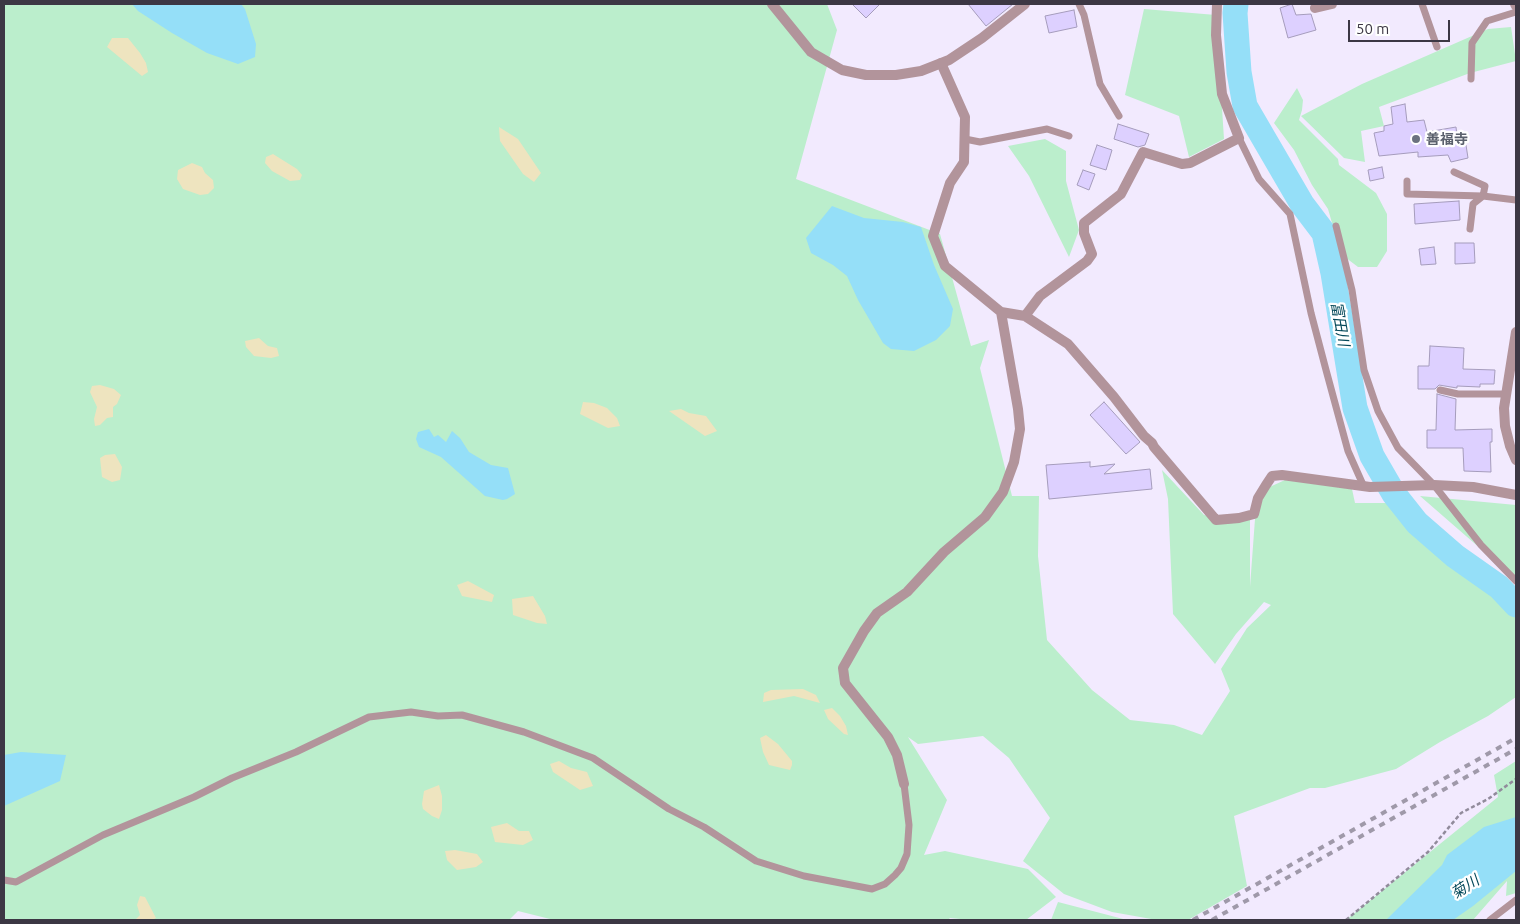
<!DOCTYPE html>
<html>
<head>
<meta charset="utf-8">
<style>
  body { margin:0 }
  #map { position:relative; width:1520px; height:924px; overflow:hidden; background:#f2eafe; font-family:Ubuntu,sans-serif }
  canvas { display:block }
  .frame { position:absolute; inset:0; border:5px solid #3c3744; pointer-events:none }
  .scale { position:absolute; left:1348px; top:20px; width:102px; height:22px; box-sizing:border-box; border:2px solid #3c3744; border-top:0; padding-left:6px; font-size:15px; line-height:18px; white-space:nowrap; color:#3c3744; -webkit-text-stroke:4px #fff; paint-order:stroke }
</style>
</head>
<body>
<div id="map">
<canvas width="1520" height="924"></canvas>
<div class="frame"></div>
<div class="scale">50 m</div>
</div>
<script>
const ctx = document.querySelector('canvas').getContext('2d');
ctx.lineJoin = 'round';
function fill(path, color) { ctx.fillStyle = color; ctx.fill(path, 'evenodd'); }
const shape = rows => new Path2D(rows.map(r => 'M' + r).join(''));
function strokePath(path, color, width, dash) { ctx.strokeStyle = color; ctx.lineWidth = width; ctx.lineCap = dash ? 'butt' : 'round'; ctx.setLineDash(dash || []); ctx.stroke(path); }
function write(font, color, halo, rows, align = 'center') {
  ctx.font = font + ' Ubuntu,"Noto Sans JP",sans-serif'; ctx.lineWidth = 4.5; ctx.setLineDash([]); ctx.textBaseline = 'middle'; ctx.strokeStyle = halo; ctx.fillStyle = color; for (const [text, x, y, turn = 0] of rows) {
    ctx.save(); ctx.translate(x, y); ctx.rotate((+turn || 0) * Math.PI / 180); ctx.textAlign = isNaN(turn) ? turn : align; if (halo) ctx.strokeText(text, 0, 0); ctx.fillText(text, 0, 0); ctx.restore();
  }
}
const green = shape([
  [4,4,827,4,837,30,796,179,940,234,971,346,989,340,980,368,1012,496,1039,496,1038,556,1047,640,1092,690,1130,720,1174,725,1202,735,1230,691,1221,669,1247,628,1271,605,1264,602,1236,634,1215,664,1173,614,1168,499,1162,470,1204,515,1233,520,1250,517,1250,587,1255,519,1263,490,1285,480,1352,489,1355,503,1387,503,1442,554,1471,567,1504,601,1516,610,1516,697,1488,716,1440,742,1396,769,1325,788,1310,788,1234,816,1247,886,1188,920,1157,920,1112,912,1064,894,1023,861,1050,818,1009,758,983,736,918,744,908,737,947,800,924,855,945,851,1028,869,1056,897,1026,920,970,920,950,918,948,920,554,920,518,911,509,920,4,920],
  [1144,9,1216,15,1224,139,1189,157,1179,116,1125,95],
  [1511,27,1516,61,1470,73,1379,107,1384,126,1361,131,1365,162,1344,158,1301,116,1362,84,1488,29],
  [1297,88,1303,100,1302,110,1299,120,1338,159,1339,165,1376,193,1387,214,1387,251,1377,267,1358,267,1341,254,1328,209,1312,185,1294,150,1274,123],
  [1045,139,1066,151,1066,181,1079,230,1069,257,1029,176,1008,146],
  [1420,496,1516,505,1516,580,1512,576],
  [1516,761,1516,893,1506,896,1507,881,1473,920,1346,920,1498,797,1494,775],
  [1058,902,1108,915,1127,920,1051,920]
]);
const sand = shape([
  [112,38,128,38,140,53,146,63,148,72,142,76,107,47],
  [499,127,518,139,541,173,534,182,523,174,500,141],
  [273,154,297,169,302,175,300,180,290,181,272,171,265,163,266,157],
  [192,163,202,167,205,173,213,180,214,188,208,194,200,195,183,189,177,179,178,170],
  [259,338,268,346,277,348,279,356,271,358,254,356,246,347,245,341],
  [100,385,114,389,121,395,117,404,113,407,113,417,107,418,100,425,95,426,94,419,97,407,90,392,92,386],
  [583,402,594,403,607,408,617,418,620,426,608,428,580,414],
  [681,409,689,413,706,416,717,431,705,436,669,411],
  [115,454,122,467,121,474,120,480,112,482,102,477,100,458,105,455],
  [468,581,494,595,492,602,462,596,457,585],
  [533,596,545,616,547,624,537,623,513,615,512,599],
  [803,689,816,695,820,703,794,696,763,702,764,693,771,690],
  [832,708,840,716,846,726,848,735,844,734,828,719,824,710],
  [766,735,778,744,792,761,792,765,790,770,769,765,763,752,760,738],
  [559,761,571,768,587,772,593,786,580,790,553,772,550,764],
  [439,785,442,796,442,810,439,819,432,816,423,809,422,804,424,791],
  [507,823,519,831,529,831,533,840,523,845,495,842,491,827],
  [455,850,477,854,483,862,476,867,457,870,447,860,445,851],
  [140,896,145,897,156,918,152,920,135,920,140,915,137,905]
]);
const water = shape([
  [132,4,241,4,245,9,256,44,255,57,238,64,207,53,172,33,138,11],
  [832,206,864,218,903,222,921,227,934,265,953,309,950,326,936,340,914,351,891,349,883,343,858,300,847,276,833,265,811,253,806,238],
  [429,429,434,437,438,435,446,442,452,431,460,438,469,452,491,465,508,468,515,494,507,499,503,500,485,496,441,457,419,447,416,439,418,432],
  [21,752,66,755,60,781,4,806,4,755],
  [1516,817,1516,871,1473,906,1453,920,1386,920,1442,865,1447,855,1484,827]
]);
const river = shape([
  [1236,4,1235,13,1239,72,1245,106,1302,204,1324,233,1333,273,1355,408,1372,456,1394,494,1417,523,1455,556,1499,587,1516,605]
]);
const building = shape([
  [852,4,880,4,866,18,852,4],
  [968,4,1013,4,986,26,968,4],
  [1292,4,1296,15,1311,14,1316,30,1288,38,1280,8,1292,4],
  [1074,10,1077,27,1049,33,1045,16,1074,10],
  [1405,104,1407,122,1424,120,1427,132,1456,127,1458,145,1466,145,1468,158,1451,162,1448,155,1418,157,1418,152,1379,156,1374,133,1384,131,1384,126,1393,124,1391,107,1405,104],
  [1118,124,1149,134,1145,145,1138,147,1114,139,1118,124],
  [1097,145,1112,150,1106,170,1090,165,1097,145],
  [1382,167,1384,178,1370,181,1368,170,1382,167],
  [1083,170,1095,174,1089,190,1077,185,1083,170],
  [1459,201,1460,220,1415,224,1414,204,1459,201],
  [1455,243,1474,243,1475,263,1455,264,1455,243],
  [1434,247,1436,264,1421,265,1419,249,1434,247],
  [1430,346,1464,348,1463,369,1495,370,1494,384,1480,384,1480,387,1457,386,1457,388,1439,385,1435,389,1418,389,1418,366,1429,366,1430,346],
  [1437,394,1456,399,1455,430,1492,429,1492,442,1490,442,1491,472,1464,471,1463,448,1427,448,1427,430,1436,430,1437,394],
  [1104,402,1140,442,1126,454,1090,415,1104,402],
  [1090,462,1090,467,1115,464,1104,474,1150,469,1152,489,1049,499,1046,465,1090,462]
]);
const path = shape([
  [1346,920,1428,852,1461,813,1488,799,1516,779]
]);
const service = shape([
  [1079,4,1084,15,1100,84,1119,116],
  [1422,4,1437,47],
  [1471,79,1472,43,1487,21,1516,12],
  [1239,138,1259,179,1290,214,1311,313,1326,370,1348,451,1364,487],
  [965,139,980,142,1047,129,1069,136],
  [1454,172,1485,186,1483,196,1473,204,1470,229],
  [1407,181,1407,194,1483,196,1516,200],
  [1336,226,1352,290,1364,370,1378,411,1398,448,1434,485,1481,545,1516,581],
  [1440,390,1458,394,1506,394],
  [4,880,16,882,103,835,194,797,232,778,296,752,369,717,411,712,438,716,462,715,524,732,593,758,669,809,704,827,756,861,804,876,872,889,885,884,895,875,901,868,907,854,909,825,904,784],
  [1490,920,1516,900]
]);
const minor = shape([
  [1315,8,1332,4],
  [941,63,965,117,964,162,950,183,933,236,945,266,1001,312,1025,316,1068,344,1114,397,1144,436,1152,443,1154,447,1216,520,1239,518,1254,514,1258,498,1266,485,1272,476,1282,475,1370,487,1434,485,1473,487,1516,495],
  [1025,316,1040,296,1087,261,1092,254,1084,233,1084,223,1121,194,1143,152,1182,164,1190,163,1239,138,1222,94,1216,35,1217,4],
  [904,784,897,755,888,737,845,683,843,668,864,631,877,613,907,592,944,552,985,517,1003,492,1014,462,1020,429,1018,409,1001,312]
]);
const tertiary = shape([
  [772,4,811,52,842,70,866,75,896,75,921,71,949,60,982,38,1025,4],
  [1515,4,1516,6],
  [1516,332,1504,408,1505,426,1510,446,1516,460]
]);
const rail = shape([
  [1193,920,1516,738],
  [1212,920,1516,749]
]);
const markers = [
  [1416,139,5,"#6b7280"]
];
const worshipNames = [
  ["善福寺",1426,139]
];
const waterNames = [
  ["富田川",1340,324,80],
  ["菊川",1465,887,-33]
];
fill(green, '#bec');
fill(sand, '#eee4bf');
fill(water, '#95dff8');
strokePath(river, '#95dff8', 25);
fill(building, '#ddd0ff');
strokePath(building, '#a59cbc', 1);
strokePath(path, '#918b9b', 2.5, [4, 2.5]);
strokePath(service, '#b2949b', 7);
strokePath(minor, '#b2949b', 10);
strokePath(tertiary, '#b2949b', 10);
strokePath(rail, '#9f99a9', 4, [6, 6]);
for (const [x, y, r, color] of markers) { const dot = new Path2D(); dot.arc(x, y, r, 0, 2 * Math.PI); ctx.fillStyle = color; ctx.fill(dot); strokePath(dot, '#fff', 2); }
write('bold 14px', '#5b616d', '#fff', worshipNames, 'left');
write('italic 15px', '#05495a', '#fff', waterNames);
</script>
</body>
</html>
